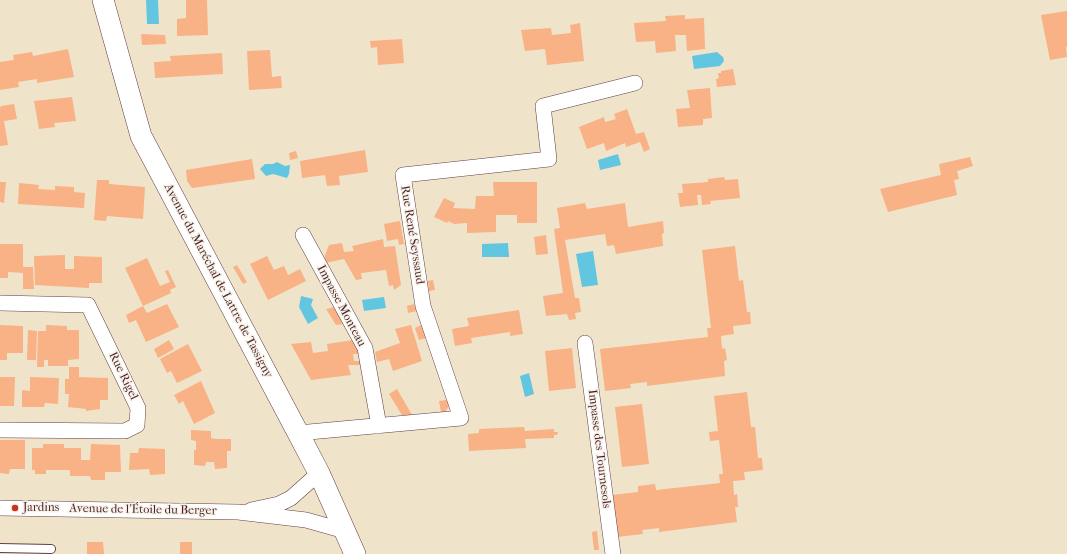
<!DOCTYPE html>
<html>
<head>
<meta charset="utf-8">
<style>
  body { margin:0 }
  canvas { display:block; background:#efe4c9 }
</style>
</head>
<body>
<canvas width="1067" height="554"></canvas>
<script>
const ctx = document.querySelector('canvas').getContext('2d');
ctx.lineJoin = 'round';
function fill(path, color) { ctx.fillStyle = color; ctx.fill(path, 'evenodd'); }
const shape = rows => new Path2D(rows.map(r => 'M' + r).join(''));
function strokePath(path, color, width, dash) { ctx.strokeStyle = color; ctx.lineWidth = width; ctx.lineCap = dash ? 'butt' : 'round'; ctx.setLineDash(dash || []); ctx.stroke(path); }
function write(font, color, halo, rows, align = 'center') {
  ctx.font = font + ' "IM FELL French Canon",serif'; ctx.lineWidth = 3; ctx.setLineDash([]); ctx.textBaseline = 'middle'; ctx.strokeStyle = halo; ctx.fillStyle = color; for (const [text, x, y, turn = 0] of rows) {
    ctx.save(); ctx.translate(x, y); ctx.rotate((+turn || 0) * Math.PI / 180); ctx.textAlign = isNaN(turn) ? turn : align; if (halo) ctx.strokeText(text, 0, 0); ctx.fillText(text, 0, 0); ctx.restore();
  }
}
const water = shape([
  [146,0,158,0,159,24,147,24],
  [717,52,723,57,724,61,720,66,694,69,692,56],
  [618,154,621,165,600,170,598,160],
  [277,162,285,166,290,165,289,174,287,178,273,174,266,176,260,169,265,164,273,164],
  [508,243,509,257,482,257,482,244],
  [593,251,598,285,582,287,576,254],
  [301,296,313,299,311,305,318,318,308,324,299,307],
  [384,297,386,308,364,311,362,300],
  [529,373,534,394,525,397,520,376]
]);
const building = shape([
  [186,0,207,0,208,35,177,36,177,19,186,18],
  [1067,11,1067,47,1066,47,1067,57,1050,60,1041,15],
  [685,15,685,19,704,18,705,49,687,51,686,35,675,35,676,51,656,53,655,41,636,42,634,23,666,21,665,16],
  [580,23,584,61,547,65,545,49,525,51,521,30,551,28,552,35,571,33,570,25],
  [141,34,165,35,166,44,142,45],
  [402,39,404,63,378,65,377,47,371,48,370,41],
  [68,49,74,77,37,83,37,79,18,82,19,87,0,90,0,62,14,60,13,55,32,52,33,56],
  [270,50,272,77,281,76,282,88,249,90,247,51],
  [222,53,223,74,155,78,154,62,171,61,170,56],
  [733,69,736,85,717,87,716,79,719,78,718,73,721,73,721,71],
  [710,88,712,118,703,119,703,125,678,127,676,109,690,108,687,90],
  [72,97,76,121,54,123,55,127,39,129,34,101],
  [14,104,17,119,4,121,8,145,0,146,0,108,1,106],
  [627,109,636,134,644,132,650,149,644,152,640,142,626,147,625,143,606,151,604,143,587,149,579,127,604,117,605,122,616,119,614,114],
  [365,150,368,172,339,176,340,185,327,186,325,175,302,178,300,161],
  [296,151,298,158,290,160,289,153],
  [970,157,973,166,957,171,959,179,954,180,957,195,888,212,880,189,941,175,939,164],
  [252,159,255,179,192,188,187,181,186,170],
  [724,177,725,180,738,179,740,198,710,201,711,204,702,205,701,195,697,195,698,205,680,207,678,193,683,193,682,184,708,182,708,179],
  [97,180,109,180,109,184,145,187,143,219,107,216,106,221,94,220],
  [0,182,6,182,4,203,0,202],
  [493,182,537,182,537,223,517,223,517,215,496,215,496,232,467,233,467,223,454,224,448,221,447,223,434,217,444,198,455,203,453,208,475,209,476,196,494,196],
  [19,183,39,185,38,189,55,190,55,186,74,187,74,192,85,193,84,208,18,204],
  [585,203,587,209,625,203,628,227,663,221,664,233,662,234,663,246,616,254,614,245,607,246,605,234,565,240,575,298,579,298,581,312,575,313,576,319,569,320,567,314,546,316,543,296,563,293,554,229,560,228,557,208],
  [400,221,404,244,399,245,398,239,387,241,384,224],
  [546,235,548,254,536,255,534,237],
  [383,239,384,247,395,246,401,285,394,290,393,285,389,286,386,270,361,273,362,279,356,280,344,259,325,263,325,255,329,245,342,243,344,252,354,251,352,246],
  [0,244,23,244,23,267,33,267,34,289,23,289,23,273,8,272,8,278,0,278],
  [735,246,739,281,743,280,747,312,750,312,751,324,733,326,734,334,721,336,722,349,725,348,727,360,724,361,725,376,647,386,647,382,630,384,631,388,605,391,600,349,708,337,707,328,711,328,702,250],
  [65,255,65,269,74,269,74,256,102,257,102,283,89,283,89,288,35,285,34,256],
  [267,256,274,270,284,266,288,275,300,269,306,281,268,300,250,264],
  [147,258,160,286,170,282,165,271,168,270,176,287,170,290,171,293,143,306,125,268],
  [237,265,247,282,243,284,233,267],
  [433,280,435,290,429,291,428,281],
  [167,304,179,327,146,342,136,320,129,323,126,315,143,306,147,313],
  [414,304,417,311,408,313,407,306],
  [335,307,344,324,336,325,326,309],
  [519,310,523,334,510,336,510,332,471,338,472,343,455,346,452,329,469,326,467,318],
  [0,325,23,326,23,353,7,353,7,360,0,360],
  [46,325,67,326,67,330,79,330,79,359,68,360,68,366,48,366,48,360,44,360,44,367,37,367,38,331,46,331],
  [411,325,422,361,393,371,389,359,377,362,375,352,400,343,395,329],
  [421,325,426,338,419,340,415,328],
  [28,330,37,331,36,360,27,360],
  [169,340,174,349,158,358,154,349],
  [353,340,361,354,353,354,354,361,363,361,363,365,348,365,351,375,311,380,291,344,311,342,313,353,328,351,327,344],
  [188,344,202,371,177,383,171,371,167,373,160,359],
  [572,348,576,388,549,391,545,351],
  [69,367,79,367,79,377,108,378,108,400,100,400,100,409,86,411,86,409,68,407,69,394,65,394,65,379,69,379],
  [0,377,15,377,14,406,0,406],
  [30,377,59,378,58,404,45,403,44,407,22,407,22,390,30,391],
  [201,381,215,413,194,424,183,401,179,404,174,395],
  [397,389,412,415,402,415,389,394],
  [747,392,751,427,755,427,758,458,762,458,763,470,744,472,745,480,733,481,734,495,737,494,738,507,735,507,737,522,659,532,659,528,642,530,643,534,617,537,612,495,638,492,638,486,655,484,656,490,720,483,719,474,723,474,719,440,710,441,709,432,718,431,714,396],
  [447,400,449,406,445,412,441,412,439,401],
  [642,404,649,464,622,467,615,407],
  [524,427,525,431,554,429,554,432,558,432,557,435,554,435,554,438,525,439,526,448,469,451,468,434,479,433,479,429],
  [191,430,211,431,211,438,215,439,231,439,231,451,227,451,227,468,215,469,214,462,206,462,205,466,194,465,194,450,196,450,196,441,191,440],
  [0,440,25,440,25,469,10,469,9,474,0,473],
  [43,444,64,444,64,448,81,448,81,460,90,460,91,444,120,445,121,472,105,472,105,480,91,480,90,476,70,476,70,470,46,470,46,474,35,474,35,470,32,470,32,448,43,448],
  [139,448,165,449,165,474,150,475,149,469,129,470,130,453,138,453],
  [597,531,599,550,594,550,592,532],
  [87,542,103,542,104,554,87,554],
  [180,542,192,542,192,554,180,554]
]);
const service = shape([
  [0,548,51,549]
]);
const minor = shape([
  [303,235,365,348,379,426],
  [0,303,88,305,138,408,137,425,125,431,0,430],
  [585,343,613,554],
  [298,433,461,418,423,306,403,175,549,159,543,106,635,83],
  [0,508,238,512,306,520,345,531],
  [251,510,279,504,291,498,319,473]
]);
const secondary = shape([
  [103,0,141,136,298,433,319,473,355,554]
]);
const markers = [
  [15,508,4,"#c8321e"]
];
const streetNames = [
  ["Rue René Seyssaud",412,235,81],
  ["Avenue du Maréchal de Lattre de Tassigny",218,281,62],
  ["Impasse Monteau",341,306,62],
  ["Rue Rigel",123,376,64],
  ["Impasse des Tournesols",599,449,83],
  ["Avenue de l'Étoile du Berger",143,510,1]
];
const poiNames = [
  ["Jardins",23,508]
];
fill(water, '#63c6e1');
fill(building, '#f9b186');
strokePath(service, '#633d43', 10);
strokePath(minor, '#633d43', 16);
strokePath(secondary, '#633d43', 22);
strokePath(service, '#fff', 8);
strokePath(minor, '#fff', 15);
strokePath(secondary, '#fff', 21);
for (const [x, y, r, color] of markers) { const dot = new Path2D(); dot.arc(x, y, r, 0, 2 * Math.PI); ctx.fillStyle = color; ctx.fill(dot); strokePath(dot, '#f7f3e8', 1.5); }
write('12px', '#4a1f2b', '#f7f3e8', streetNames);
write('12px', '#4a1f2b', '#f7f3e8', poiNames, 'left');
</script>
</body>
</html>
